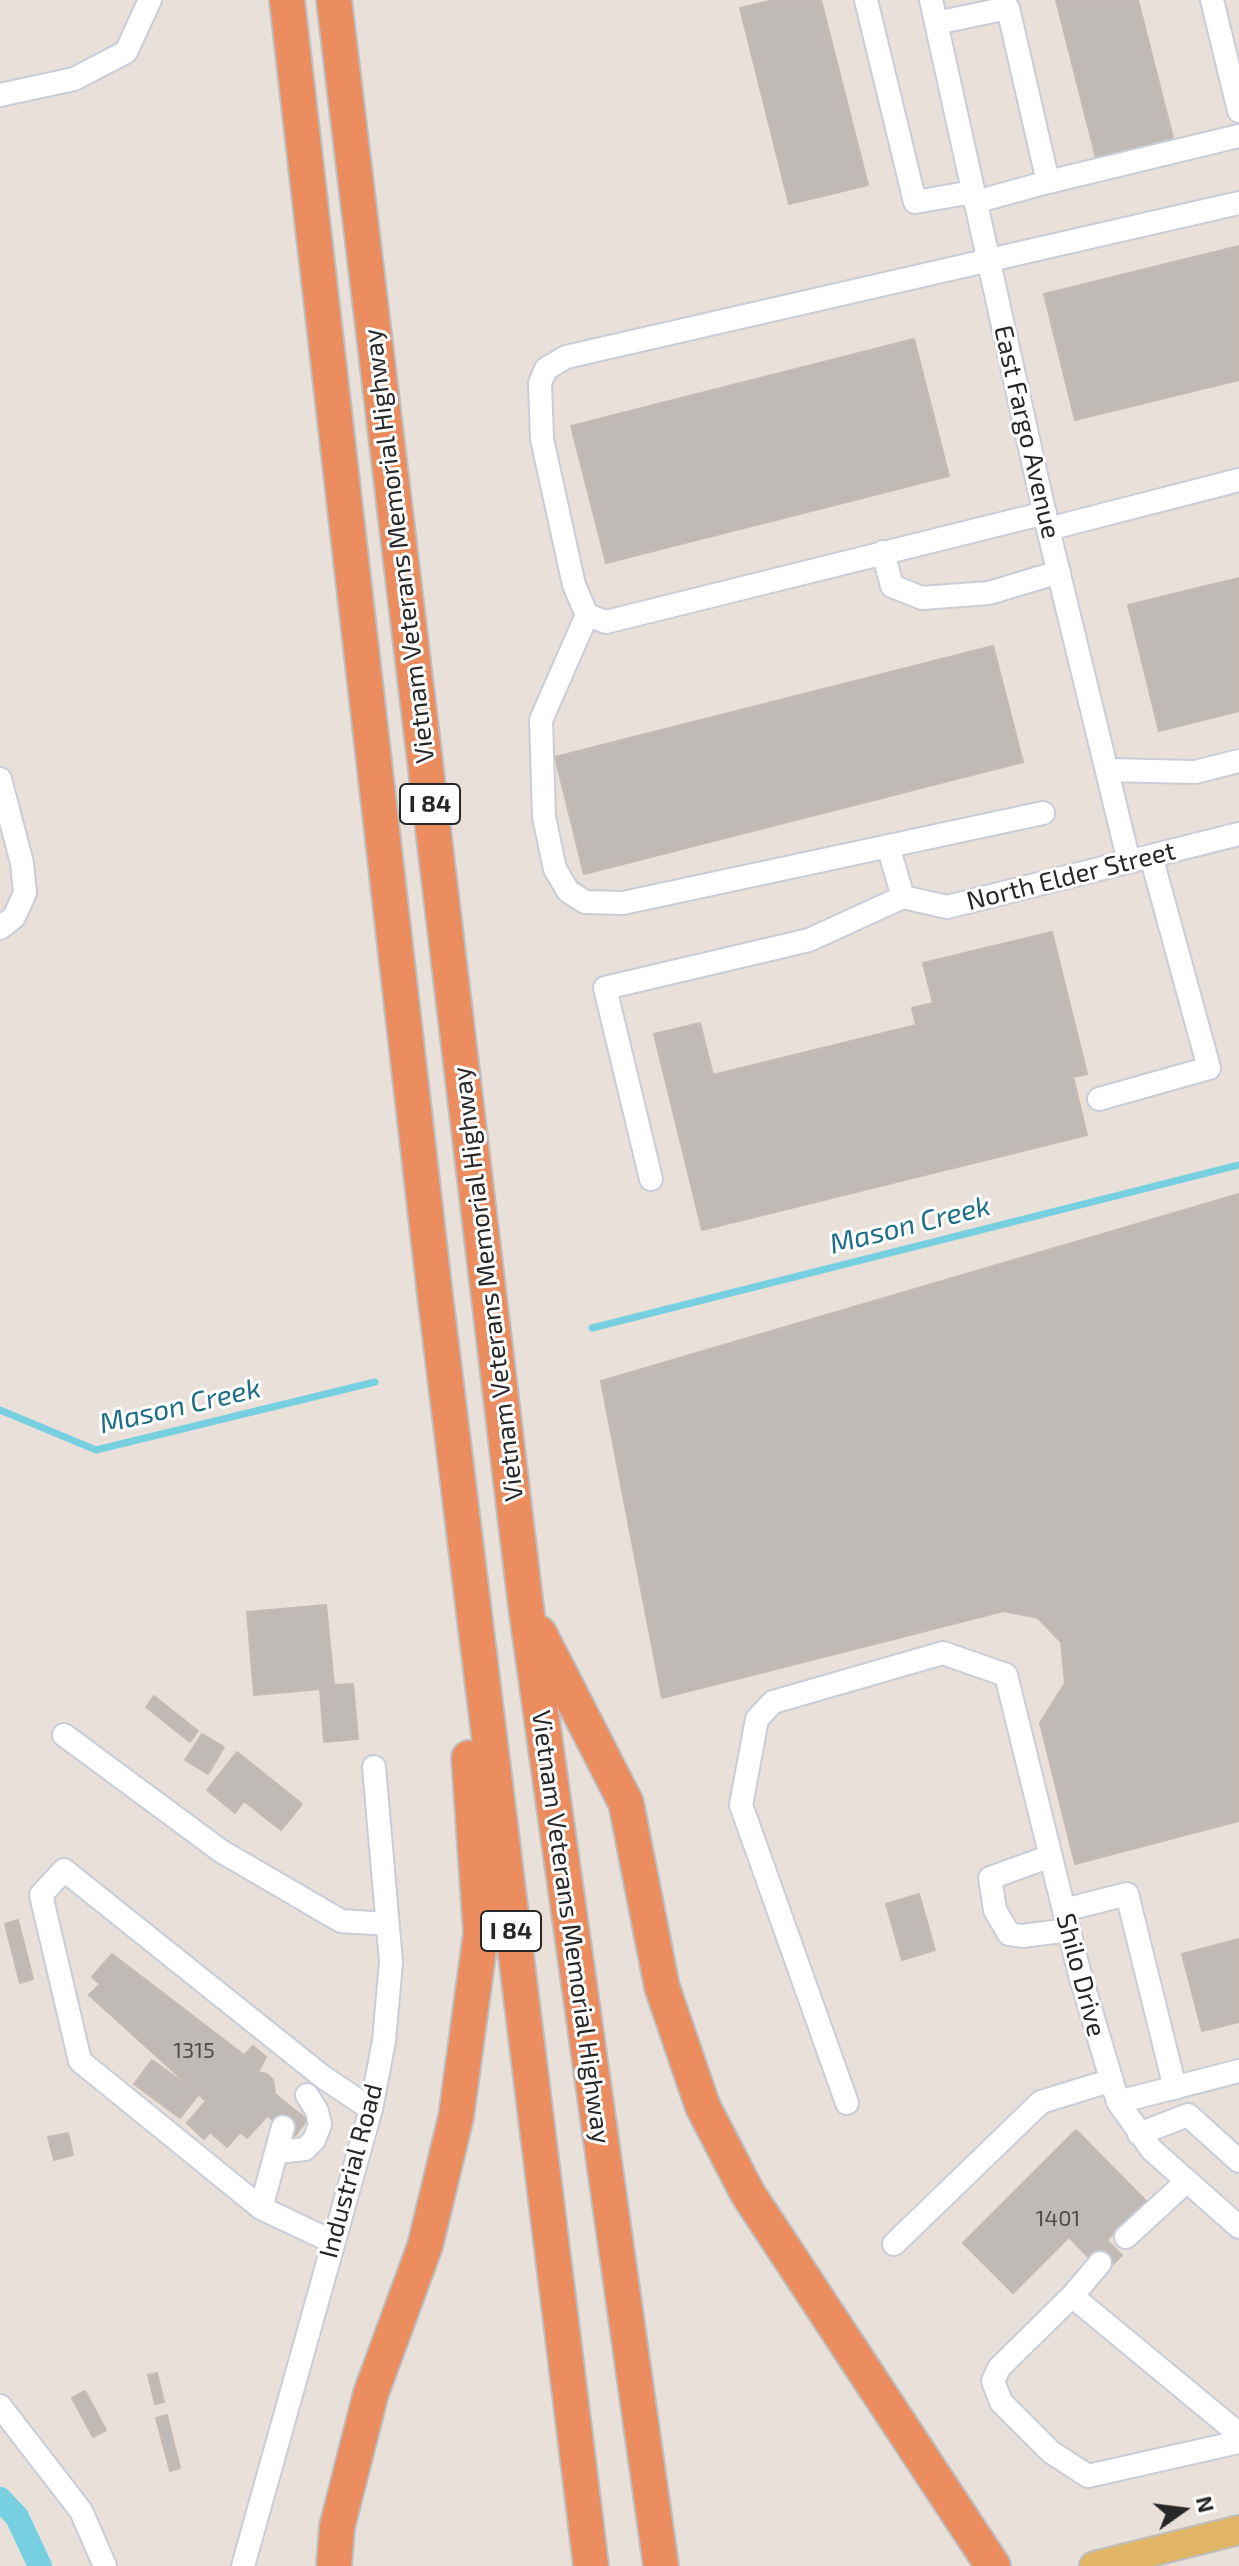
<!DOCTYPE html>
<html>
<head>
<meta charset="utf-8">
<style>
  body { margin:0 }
  #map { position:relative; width:1239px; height:2566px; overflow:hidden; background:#e8e0d9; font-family:"Exo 2",sans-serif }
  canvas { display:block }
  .north { position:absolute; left:1143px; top:2470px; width:80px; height:80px; -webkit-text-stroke:6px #fff; paint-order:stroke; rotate:76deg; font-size:22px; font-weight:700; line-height:32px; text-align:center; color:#272727 }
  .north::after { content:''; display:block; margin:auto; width:28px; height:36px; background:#272727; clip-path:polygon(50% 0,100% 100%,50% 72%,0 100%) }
</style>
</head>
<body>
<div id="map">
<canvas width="1239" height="2566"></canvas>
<div class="north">N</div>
</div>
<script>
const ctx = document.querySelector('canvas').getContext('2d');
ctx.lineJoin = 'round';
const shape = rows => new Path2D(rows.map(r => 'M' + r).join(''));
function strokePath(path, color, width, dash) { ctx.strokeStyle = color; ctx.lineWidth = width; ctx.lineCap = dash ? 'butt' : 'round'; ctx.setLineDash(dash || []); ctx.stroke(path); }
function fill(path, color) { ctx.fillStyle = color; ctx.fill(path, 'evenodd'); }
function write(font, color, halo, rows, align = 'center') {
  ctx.font = font + ' "Exo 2",sans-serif'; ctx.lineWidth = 6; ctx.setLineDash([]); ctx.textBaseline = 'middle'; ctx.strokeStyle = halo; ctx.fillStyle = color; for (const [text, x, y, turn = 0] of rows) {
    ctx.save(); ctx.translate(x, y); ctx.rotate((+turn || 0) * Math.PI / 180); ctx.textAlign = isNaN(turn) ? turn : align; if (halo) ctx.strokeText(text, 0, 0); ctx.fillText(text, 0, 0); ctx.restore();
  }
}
const stream = shape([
  [592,1328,1239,1165],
  [0,1410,96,1450,375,1382]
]);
const canal = shape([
  [0,2499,17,2517,40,2566]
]);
const building = shape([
  [774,0,821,0,868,185,789,204,740,8,774,0],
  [1056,0,1138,0,1173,138,1096,158,1056,0],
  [1239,246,1239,380,1075,420,1044,294,1239,246],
  [914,339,949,476,606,563,571,426,914,339],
  [1239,578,1239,711,1159,731,1128,605,1239,578],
  [993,646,1023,762,584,874,555,757,993,646],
  [1052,932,1087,1074,1073,1077,1087,1135,702,1230,654,1034,700,1023,713,1075,916,1025,912,1008,933,1003,923,963,1052,932],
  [1239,1194,1239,1821,1075,1864,1040,1723,1065,1683,1061,1642,1038,1618,1004,1611,662,1698,601,1381,1239,1194],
  [326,1605,334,1685,353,1684,358,1739,324,1742,320,1689,254,1695,247,1612,326,1605],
  [154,1696,198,1731,190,1742,146,1707,154,1696],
  [202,1734,224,1747,208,1774,185,1760,202,1734],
  [237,1752,302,1804,281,1830,244,1801,235,1813,207,1790,237,1752],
  [919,1894,935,1950,902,1960,886,1904,919,1894],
  [18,1920,33,1979,20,1983,5,1924,18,1920],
  [1239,1939,1239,2022,1202,2031,1182,1954,1239,1939],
  [112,1954,244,2055,253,2046,266,2057,258,2072,267,2074,273,2080,275,2094,307,2120,295,2136,267,2116,247,2138,240,2132,227,2147,210,2132,204,2139,187,2123,206,2101,89,1995,100,1984,92,1977,112,1954],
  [152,2060,199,2094,180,2118,134,2084,152,2060],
  [1076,2130,1146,2201,1089,2258,1069,2237,1013,2293,963,2243,1076,2130],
  [68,2133,73,2155,54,2160,48,2137,68,2133],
  [157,2373,164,2402,155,2404,148,2375,157,2373],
  [85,2391,106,2430,93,2437,72,2398,85,2391],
  [167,2415,180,2468,170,2471,156,2418,167,2415]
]);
const minorTunnel = shape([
  [283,2127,294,2109],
  [1100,2263,1126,2237]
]);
const minor = shape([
  [866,0,915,202,973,192],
  [931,0,1048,529,1129,862],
  [1212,0,1239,111],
  [936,23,1008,8,1048,182,975,202],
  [0,95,74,79,126,52,150,0],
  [1048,182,1239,136],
  [1045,513,606,622,587,615,574,585,542,439,540,383,546,369,566,357,1239,203],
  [1048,529,1239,480],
  [883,552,892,586,922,598,989,593,1059,572],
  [587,615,541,720,544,817,555,869,568,891,585,902,623,903,1043,813],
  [1107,770,1195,772,1239,761],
  [0,779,22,863,25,893,14,917,0,928],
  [888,846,903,897],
  [903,897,947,907,1239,834],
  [1099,1099,1209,1068,1151,856],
  [651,1179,605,988,809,940,903,897],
  [64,1735,221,1851,341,1921,387,1924],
  [1051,1856,990,1878,995,1910,1009,1934,1022,1936,1069,1930],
  [1064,1910,1127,1894,1175,2088],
  [1118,2102,1239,2071],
  [847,2103,741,1805,757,1719,773,1702,943,1653,1006,1675,1079,1971,1118,2102,1152,2150,1239,2227],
  [1139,2134,1188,2115,1239,2161],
  [277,2152,305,2149,314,2140,320,2125,317,2111,307,2095],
  [261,2208,283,2127],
  [1126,2237,1187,2181],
  [331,2241,261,2208,80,2061,41,1895,64,1870,323,2077,371,2109],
  [894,2244,1041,2102,1109,2081],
  [1072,2296,1100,2263],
  [0,2406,81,2511,105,2566],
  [1239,2434,1072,2296,999,2368,993,2381,1001,2402,1051,2452,1088,2476,1239,2442],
  [243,2566,371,2109,384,2041,391,1962,374,1767]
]);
const major = shape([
  [1094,2566,1239,2530]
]);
const highway = shape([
  [287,0,435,1295,591,2566],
  [334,0,526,1607,661,2566],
  [539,1633,626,1803,662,1987,703,2107,748,2194,993,2566],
  [334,2566,337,2527,371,2393,425,2246,456,2117,481,1933,469,1758]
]);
const numberNames = [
  ["1315",194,2051],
  ["1401",1058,2219]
];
const shields = [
  [430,804,60],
  [511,1931,60]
];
const shieldNames = [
  ["I 84",430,804],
  ["I 84",511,1931]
];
const streetNames = [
  ["East Fargo Avenue",1027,432,77],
  ["Vietnam Veterans Memorial Highway",399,546,-97],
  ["North Elder Street",1071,876,-14],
  ["Vietnam Veterans Memorial Highway",488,1284,-97],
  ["Vietnam Veterans Memorial Highway",571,1927,82],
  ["Shilo Drive",1081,1975,75],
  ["Industrial Road",351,2171,-75]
];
const waterNames = [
  ["Mason Creek",910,1225,-14],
  ["Mason Creek",180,1406,-13]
];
strokePath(stream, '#76d0e0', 7);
strokePath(canal, '#76d0e0', 24);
fill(building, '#c0bab6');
strokePath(building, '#c3bbb4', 2);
strokePath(minorTunnel, '#c1bbb5', 22, [22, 11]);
strokePath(minor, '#c8cdd7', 26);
strokePath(major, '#bebebe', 32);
strokePath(highway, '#bebebe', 38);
strokePath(minor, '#fff', 22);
strokePath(major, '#e0b566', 28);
strokePath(highway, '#ec8d60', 34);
write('22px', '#4d4c4b', null, numberNames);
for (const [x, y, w] of shields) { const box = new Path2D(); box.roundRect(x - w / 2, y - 20, w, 40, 6); ctx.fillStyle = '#fff'; ctx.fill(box); strokePath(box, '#272727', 2); }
write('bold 24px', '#272727', null, shieldNames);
write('26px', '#272727', '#fff', streetNames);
write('italic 28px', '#1b6e86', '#fff', waterNames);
</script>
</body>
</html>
